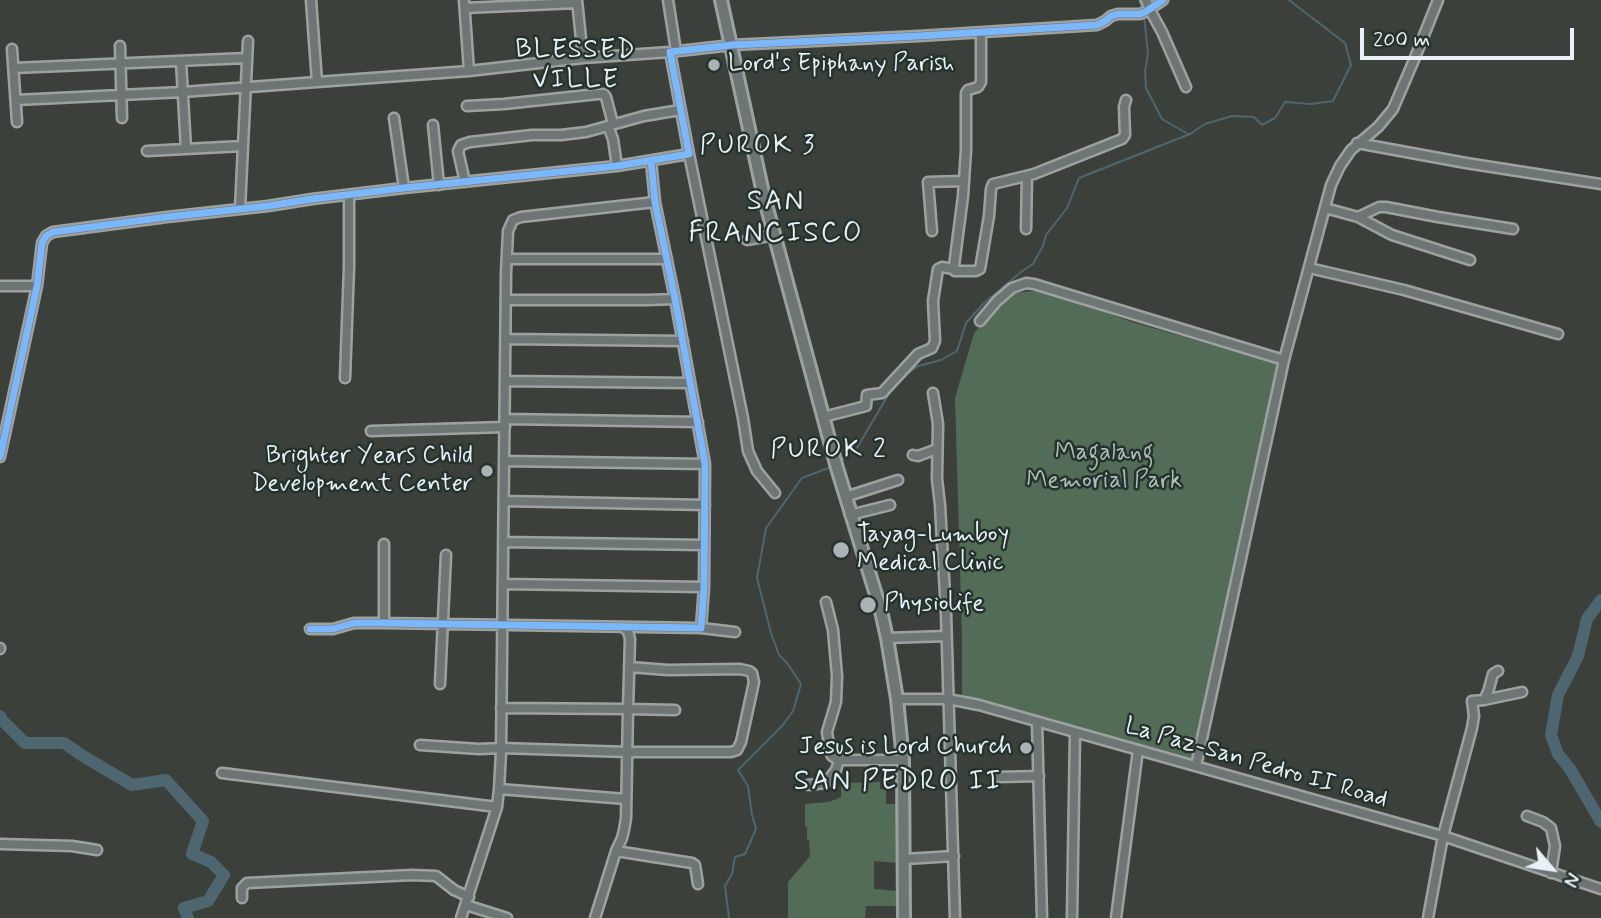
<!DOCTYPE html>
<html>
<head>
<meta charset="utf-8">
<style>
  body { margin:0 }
  #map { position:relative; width:1601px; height:918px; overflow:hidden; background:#3c403b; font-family:Mynerve,sans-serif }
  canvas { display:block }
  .north { position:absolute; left:1517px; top:834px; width:70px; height:70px; -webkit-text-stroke:5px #26332d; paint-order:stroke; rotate:119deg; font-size:19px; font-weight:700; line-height:28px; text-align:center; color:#e8f1f8 }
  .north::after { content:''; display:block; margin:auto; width:24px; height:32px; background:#e8f1f8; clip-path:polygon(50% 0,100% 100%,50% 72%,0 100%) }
  .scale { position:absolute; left:1360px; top:28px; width:214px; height:32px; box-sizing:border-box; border:4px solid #e8f1f8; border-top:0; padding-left:9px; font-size:21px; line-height:24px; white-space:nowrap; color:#e8f1f8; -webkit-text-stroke:5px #26332d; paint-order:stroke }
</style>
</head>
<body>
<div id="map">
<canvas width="1601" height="918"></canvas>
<div class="north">N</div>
<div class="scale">200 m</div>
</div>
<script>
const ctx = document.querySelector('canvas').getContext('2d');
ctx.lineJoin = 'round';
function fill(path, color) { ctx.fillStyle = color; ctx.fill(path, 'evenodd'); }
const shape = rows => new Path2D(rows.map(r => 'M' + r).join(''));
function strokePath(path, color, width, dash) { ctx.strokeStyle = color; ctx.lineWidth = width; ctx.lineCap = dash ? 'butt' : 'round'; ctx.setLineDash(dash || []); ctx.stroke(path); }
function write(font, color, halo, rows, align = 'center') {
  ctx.font = font + ' Mynerve,sans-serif'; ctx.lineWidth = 5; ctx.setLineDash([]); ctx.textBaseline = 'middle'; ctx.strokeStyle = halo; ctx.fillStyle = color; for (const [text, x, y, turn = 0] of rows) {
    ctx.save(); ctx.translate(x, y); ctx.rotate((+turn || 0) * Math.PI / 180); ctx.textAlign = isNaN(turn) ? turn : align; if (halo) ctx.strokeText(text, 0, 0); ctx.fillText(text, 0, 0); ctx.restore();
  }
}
const green = shape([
  [1044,290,1132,322,1278,364,1194,760,962,695,962,636,955,398,974,333,1012,293],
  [880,782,880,789,886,789,886,804,898,804,899,863,874,861,874,889,898,891,898,906,866,906,865,918,788,918,788,882,810,856,809,840,807,839,807,827,805,826,805,804,829,802,841,797,841,783]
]);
const stream = shape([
  [1139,0,1142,9],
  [1144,15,1148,54,1145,71,1146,88,1162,119,1188,134],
  [900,379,918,366,941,360,957,351,966,323,984,303,1021,272,1033,264,1043,246,1046,235,1067,208,1079,178,1190,134,1205,124,1232,116,1254,117,1262,125,1275,118,1285,102,1311,104,1333,101,1351,65,1345,43,1289,0],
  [838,462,857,448,894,385],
  [729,918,725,886,732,874,735,857,745,854,756,829,752,815,748,786,738,770,782,726,793,711,801,684,787,663,779,655,771,633,757,578,766,528,802,478,831,467]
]);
const river = shape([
  [1601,600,1587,619,1578,656,1558,695,1551,735,1558,754,1570,769,1601,822],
  [0,716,3,721,25,743,64,743,83,756,132,785,166,780,203,821,192,854,211,862,224,875,208,901,184,908,188,918]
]);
const minor = shape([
  [311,0,317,82],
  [464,0,469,71],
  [577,0,583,58],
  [668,0,676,51],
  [1146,0,1150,10,1162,32,1186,87],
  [465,8,577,3],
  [981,33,981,82,978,87,968,90,966,93,966,150,963,196,954,266,955,271,976,271,980,269,989,216,991,189,993,184,1034,174,1122,139,1125,135,1124,107,1126,100],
  [120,46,122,118],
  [12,49,17,122],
  [181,61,186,149],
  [14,68,247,58],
  [16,100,183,92,317,82,469,71,583,58,670,52],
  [467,106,504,104,598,94,604,94,606,97,613,124],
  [394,118,404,188],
  [433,125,439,185],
  [608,126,613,139,617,166],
  [1357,143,1466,163,1601,184],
  [147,151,243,146],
  [689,154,743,418,748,451,757,471,775,493],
  [465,182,458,151,461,145,470,142,532,135,561,135,586,132,644,116,680,110],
  [1325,208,1358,217,1392,235,1470,260],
  [240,209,248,41],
  [1358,217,1379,207,1386,207,1438,217,1513,229],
  [1026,229,1027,176],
  [932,231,928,182,963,181],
  [747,240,774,235],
  [507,259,667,259],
  [1309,268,1404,290,1558,334],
  [0,286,37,286],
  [507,300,647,300,675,299],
  [980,321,997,301,1012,288,1026,283,1034,284,1284,360],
  [507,339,683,341],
  [345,378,349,267,349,195],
  [505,381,690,383],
  [933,393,938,424,937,479,940,505,946,613,955,918],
  [823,417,866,406,867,395,882,393,918,354,932,348,935,341,933,301,938,269,942,267,954,269],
  [505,419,698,422],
  [371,431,505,427],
  [913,455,918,456,937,449],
  [0,457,37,286,42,243,46,236,53,232,167,217,268,206,312,199,404,188,617,166,689,154,670,52,732,45,919,36,1097,25,1105,21,1111,16,1118,14,1140,14,1145,12,1163,0],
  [505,461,705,464],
  [845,497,898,480],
  [505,501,705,505],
  [850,515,890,505],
  [503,542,704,545],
  [384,544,384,623],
  [503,584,704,587],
  [826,602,833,630,837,676,836,702,827,732,830,751,832,756,839,760,903,760],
  [624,628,628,631,630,639,628,709,675,710],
  [701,628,735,632],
  [310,629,333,629,354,623,384,623,701,628,704,587,705,464,675,299,655,202,651,161],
  [887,638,946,636],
  [0,648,0,649],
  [440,684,446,555],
  [897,699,948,699,979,705,1443,836,1601,889],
  [1484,700,1522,692],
  [501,708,628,709,626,818,624,830,622,838,616,851,595,918],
  [1037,722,1042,918],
  [420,745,479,749,501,748,628,752,731,752,737,750,741,742,754,682,752,673,749,671,740,669,668,670,629,667],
  [1196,766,1284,360,1331,185,1340,166,1351,150,1378,127,1393,109,1414,60,1438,0],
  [222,773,497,807],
  [999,777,1039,776],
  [808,785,826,783,836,770,839,760],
  [499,789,626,799],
  [1527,816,1543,822,1551,828,1555,846,1551,873],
  [0,844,72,846,97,850],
  [616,851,692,863,695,865,698,884],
  [905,859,954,856],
  [242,898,242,888,247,883,412,875,436,876,454,890,469,897],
  [466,905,507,918],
  [461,918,497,807,499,789,501,752,506,273,508,231,513,220,521,217,655,202],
  [1072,918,1075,733],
  [1116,918,1138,750],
  [1428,918,1443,836,1472,728,1474,716,1472,701,1484,700,1488,692,1493,674,1498,671]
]);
const major = shape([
  [721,0,763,193,837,468,881,611,887,638,897,699,903,760,904,918]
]);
const cycleway = shape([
  [0,457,37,286,42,243,46,236,53,232,167,217,268,206,312,199,404,188,617,166,689,154,670,52,732,45,919,36,1097,25,1105,21,1111,16,1118,14,1140,14,1145,12,1163,0],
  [310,629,333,629,354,623,384,623,701,628,704,587,705,464,675,299,655,202,651,161]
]);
const markers = [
  [714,65,7,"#acb3b6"],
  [487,471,7,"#acb3b6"],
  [841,550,9,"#acb3b6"],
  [868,605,9,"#acb3b6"],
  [1026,748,7,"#acb3b6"]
];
const poiNames = [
  ["Lord's Epiphany Parish",728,65],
  ["Brighter Years Child",473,457,"right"],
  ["Development Center",473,485,"right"],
  ["Tayag-Lumboy",857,536],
  ["Medical Clinic",857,564],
  ["Physiolife",884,605],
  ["Jesus is Lord Church",1012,748,"right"]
];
const parkNames = [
  ["Magalang",1104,454],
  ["Memorial Park",1104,482]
];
const streetNames = [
  ["La Paz-San Pedro II Road",1256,764,16]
];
const neighbourhoodNames = [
  ["BLESSED",576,52],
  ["VILLE",576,82],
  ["PUROK 3",758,148],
  ["PUROK 2",829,452]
];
const quarterNames = [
  ["SAN",776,203],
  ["FRANCISCO",776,235],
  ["SAN PEDRO II",898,783]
];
fill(green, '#526c58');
strokePath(stream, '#4e6670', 2);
strokePath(river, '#4e6670', 12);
strokePath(minor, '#9da1a0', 13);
strokePath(major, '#9da1a0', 16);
strokePath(minor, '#6e7575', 8);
strokePath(major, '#6e7575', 10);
strokePath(cycleway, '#7ab7fb', 7);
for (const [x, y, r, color] of markers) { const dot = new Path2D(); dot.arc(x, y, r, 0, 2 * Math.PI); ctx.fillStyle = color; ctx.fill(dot); strokePath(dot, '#26332d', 2.5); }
write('24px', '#e8f1f8', '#26332d', poiNames, 'left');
write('24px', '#aebfba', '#26332d', parkNames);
write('24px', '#e8f1f8', '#26332d', streetNames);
ctx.letterSpacing = '2px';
write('26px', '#e8f1f8', '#26332d', neighbourhoodNames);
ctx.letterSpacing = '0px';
ctx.letterSpacing = '2px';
write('28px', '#e8f1f8', '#26332d', quarterNames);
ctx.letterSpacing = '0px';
</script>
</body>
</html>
